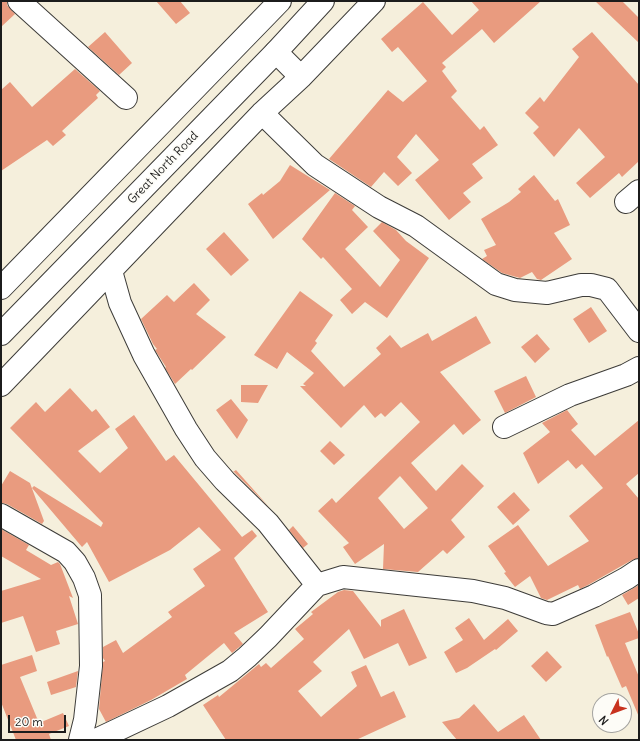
<!DOCTYPE html>
<html>
<head>
<meta charset="utf-8">
<style>
  body { margin:0 }
  #map { position:relative; width:640px; height:741px; overflow:hidden; background:#f5efdc; font-family:Delius,sans-serif }
  canvas { display:block }
  .frame { position:absolute; inset:0; border:2px solid #1c1c1c; pointer-events:none }
  .north { position:absolute; left:592px; top:693px; width:40px; height:40px; box-sizing:border-box; background:#fdfcf7; border:1px solid #a3a29f; border-radius:50%; rotate:228deg; font-size:11px; font-weight:700; line-height:16px; text-align:center; color:#1c1c1c }
  .north::after { content:''; display:block; margin:auto; width:14px; height:18px; background:#c8321e; clip-path:polygon(50% 0,100% 100%,50% 72%,0 100%) }
  .scale { position:absolute; left:8px; top:715px; width:58px; height:18px; box-sizing:border-box; border:2px solid #1c1c1c; border-top:0; padding-left:5px; font-size:12px; line-height:14px; white-space:nowrap; color:#1c1c1c; -webkit-text-stroke:3px #fdfcf7; paint-order:stroke }
</style>
</head>
<body>
<div id="map">
<canvas width="640" height="741"></canvas>
<div class="frame"></div>
<div class="north">N</div>
<div class="scale">20 m</div>
</div>
<script>
const ctx = document.querySelector('canvas').getContext('2d');
ctx.lineJoin = 'round';
function fill(path, color) { ctx.fillStyle = color; ctx.fill(path, 'evenodd'); }
const shape = rows => new Path2D(rows.map(r => 'M' + r).join(''));
function strokePath(path, color, width, dash) { ctx.strokeStyle = color; ctx.lineWidth = width; ctx.lineCap = dash ? 'butt' : 'round'; ctx.setLineDash(dash || []); ctx.stroke(path); }
function write(font, color, halo, rows, align = 'center') {
  ctx.font = font + ' Delius,sans-serif'; ctx.lineWidth = 3.5; ctx.setLineDash([]); ctx.textBaseline = 'middle'; ctx.strokeStyle = halo; ctx.fillStyle = color; for (const [text, x, y, turn = 0] of rows) {
    ctx.save(); ctx.translate(x, y); ctx.rotate((+turn || 0) * Math.PI / 180); ctx.textAlign = isNaN(turn) ? turn : align; if (halo) ctx.strokeText(text, 0, 0); ctx.fillText(text, 0, 0); ctx.restore();
  }
}
const building = shape([
  [1,1,7,1,7,5,15,14,1,27],
  [156,1,180,1,190,13,176,24],
  [471,1,541,1,494,43,482,29,442,63,446,67,442,71,457,91,451,97,480,130,484,126,498,145,472,164,483,178,463,193,471,202,449,220,415,180,439,160,416,134,397,157,412,173,398,186,384,172,371,187,329,159,388,90,403,102,427,81,398,47,392,52,381,39,423,2,452,35,479,10],
  [595,1,622,1,639,18,639,43],
  [105,32,132,63,119,75,88,47],
  [592,32,639,85,639,161,622,177,619,173,590,198,576,183,605,157,579,128,554,157,533,133,539,127,525,113,540,97,544,102,579,57,572,49],
  [75,69,100,91,96,95,98,98,62,131,66,135,53,146,47,140,1,171,1,90,10,82,32,107],
  [290,165,330,190,273,239,248,204,262,193,263,195,280,181],
  [534,175,555,201,558,199,570,225,554,233,572,259,541,280,537,279,532,272,520,278,502,273,482,259,487,256,484,250,496,245,481,219,509,202,521,192,518,189],
  [335,193,355,206,352,210,368,227,345,249,380,287,400,260,373,231,382,222,396,230,406,241,429,258,387,318,365,302,352,314,340,300,352,289,323,257,321,259,302,239],
  [224,232,249,260,231,276,206,249],
  [194,283,210,300,196,314,226,337,192,370,191,369,175,384,165,368,166,367,155,350,157,349,153,344,141,319,167,295,174,302],
  [300,291,333,315,315,341,317,343,311,351,344,387,381,354,376,348,390,335,401,348,428,333,432,341,476,316,491,343,440,372,481,420,463,435,454,424,411,463,436,491,462,464,484,486,451,520,465,537,447,554,443,550,418,572,383,569,384,544,355,564,343,547,349,543,318,511,332,498,336,503,420,422,401,402,385,417,381,413,375,418,364,405,341,428,300,386,306,386,303,384,314,373,287,352,277,369,254,355],
  [400,476,428,508,404,529,378,498],
  [591,307,607,331,589,343,573,319],
  [537,334,550,349,535,363,521,347],
  [526,376,536,397,505,413,494,391],
  [241,385,268,385,258,403,241,402],
  [70,388,92,412,96,409,110,427,78,451,100,473,128,448,115,429,134,415,166,461,174,455,242,537,252,530,257,536,234,558,268,612,234,633,243,644,232,653,224,643,185,675,187,679,151,700,106,722,99,709,103,662,105,661,103,658,103,647,116,640,123,653,172,617,168,612,205,586,193,569,221,550,199,527,170,550,109,582,87,542,82,547,32,488,34,486,101,527,103,523,10,428,36,402,45,412],
  [231,399,248,420,237,439,216,410],
  [567,410,578,424,571,430,595,456,639,420,639,473,626,484,639,499,639,558,632,560,588,585,580,589,578,585,547,600,541,598,530,576,515,587,504,573,506,572,488,546,518,525,548,566,589,541,569,516,603,488,582,464,576,469,568,460,538,484,523,453,550,432,542,423],
  [330,441,345,455,334,465,320,451],
  [236,470,269,507,234,472,233,472],
  [10,471,30,483,44,521,42,524,7,504,1,503,1,486],
  [514,492,530,510,513,525,497,507],
  [293,526,308,544,303,548,289,530],
  [1,529,29,545,26,550,51,565,58,562,60,564,73,598,69,596,78,624,56,631,60,644,36,652,23,616,1,623,1,591,41,579,1,556],
  [639,585,639,598,628,605,622,595],
  [344,590,353,591,381,627,381,620,404,609,427,658,409,666,398,643,364,659,349,629,313,662,322,671,298,691,321,717,357,686,351,672,366,665,381,697,394,691,406,717,356,740,226,740,203,705,218,695,219,697,259,664,261,667,266,663,271,668,304,639,295,629,313,614,311,612,338,592],
  [630,612,639,634,639,638,625,643,639,677,639,717,626,686,622,688,608,656,607,657,595,625],
  [469,618,484,640,508,619,518,631,496,650,495,649,467,668,456,673,444,652,463,640,455,628],
  [547,651,562,667,546,682,531,666],
  [32,655,37,671,20,677,39,723,63,713,69,726,49,734,51,740,16,740,1,702,1,665],
  [78,671,76,687,51,695,47,682],
  [474,704,498,732,524,715,541,740,457,740,442,722,459,718]
]);
const minor = shape([
  [19,1,126,98],
  [276,52,301,77],
  [262,113,315,165,379,207,416,226,496,284,515,290,547,293,581,285,591,285,607,289,639,331],
  [626,202,639,191],
  [111,271,120,303,144,355,186,429,205,458,225,481,268,523,317,585],
  [1,385,262,113,301,77,374,1],
  [504,427,570,395,626,375,639,368],
  [1,515,66,552,75,562,84,578,90,595,91,666,85,720,80,740],
  [96,740,168,706,230,671,247,657,268,637,317,585,343,577,473,591,505,598,546,613,553,614,594,596,627,578,639,570]
]);
const major = shape([
  [1,288,280,1],
  [1,334,276,52,323,1]
]);
const streetNames = [
  ["Great North Road",163,168,-46]
];
fill(building, '#e99b7f');
strokePath(minor, '#3d3c39', 24);
strokePath(major, '#3d3c39', 24);
strokePath(minor, '#fff', 22);
strokePath(major, '#fff', 22);
write('12px', '#1c1c1c', '#fdfcf7', streetNames);
</script>
</body>
</html>
